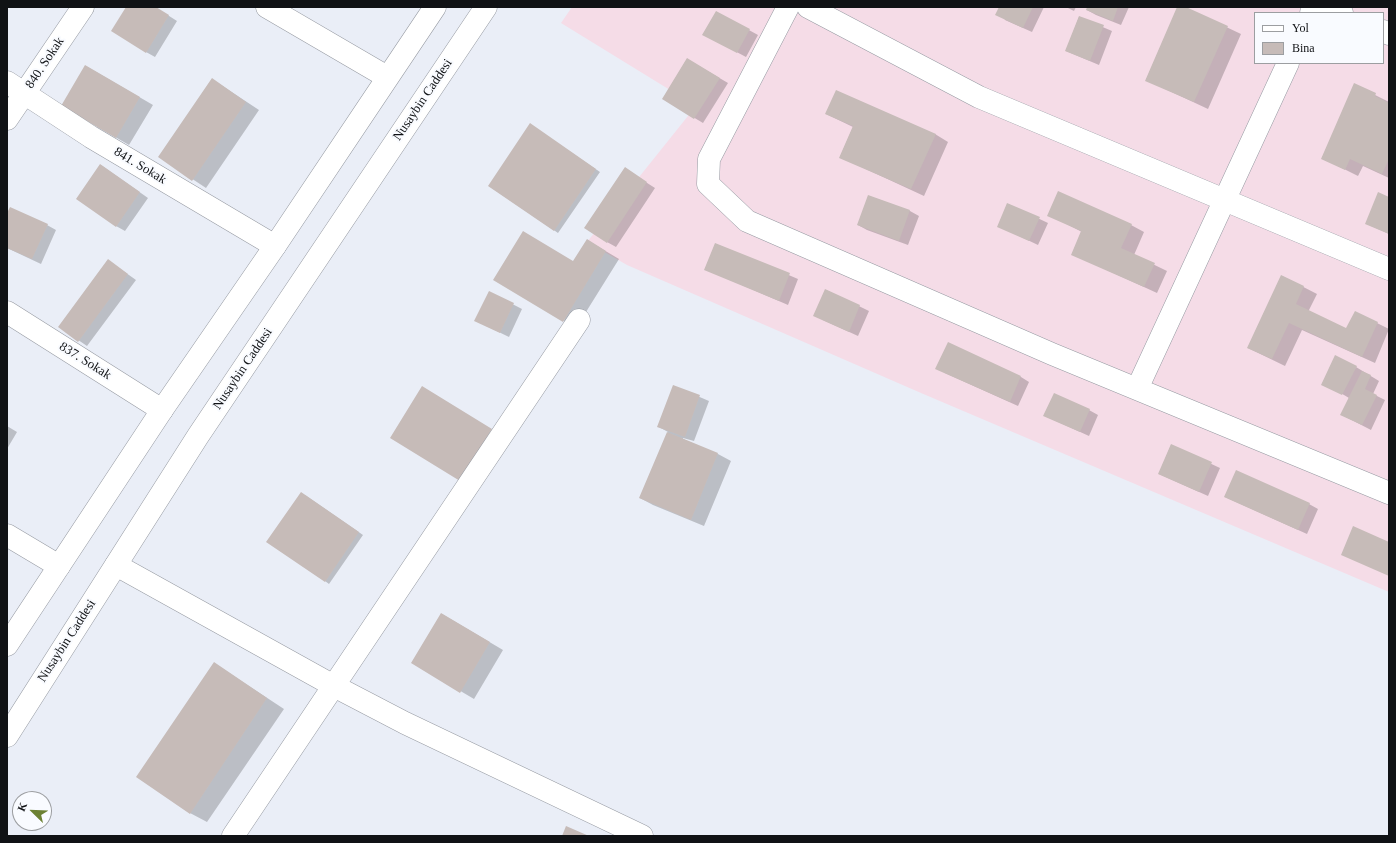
<!DOCTYPE html>
<style>
body{margin:0}
#map{position:relative;width:1396px;height:843px;overflow:hidden;background:#eaeef7;font-family:Georgia,serif}
canvas{display:block}
.frame{position:absolute;inset:0;border:8px solid #101215;pointer-events:none}
.legend{position:absolute;left:1254px;top:12px;width:130px;height:52px;box-sizing:border-box;background:#f9fbff;border:1px solid #9c9ea1;margin:0;padding:5px 7px;list-style:none;font-size:12px;color:#101215}
.legend li{display:flex;align-items:center;gap:8px;height:20px}
.legend b{width:20px;border:1px solid #9c9ea1}
.north{position:absolute;left:12px;top:791px;width:40px;height:40px;box-sizing:border-box;background:#f9fbff;border:1px solid #9c9ea1;border-radius:50%;rotate:293deg;font-size:11px;font-weight:700;line-height:16px;text-align:center;color:#101215}
.north::after{content:'';display:block;margin:auto;width:14px;height:18px;background:#6c8133;clip-path:polygon(50% 0,100% 100%,50% 72%,0 100%)}
</style>
<div id="map">
<canvas width="1396" height="843"></canvas>
<div class="frame"></div>
<ul class="legend">
<li><b style="height:5px;background:#fff"></b>Yol</li>
<li><b style="height:11px;background:#c6bbb8"></b>Bina</li>
</ul>
<div class="north">K</div>
</div>
<script>
const c = document.querySelector('canvas').getContext('2d');
c.lineJoin = 'round';
function fill(path, color) { c.fillStyle = color; c.fill(path, 'evenodd'); }
function trace(path, color, width, dash) { c.strokeStyle = color; c.lineWidth = width; c.lineCap = dash ? 'butt' : 'round'; c.setLineDash(dash || []); c.stroke(path); }
function label(font, color, halo, rows, align = 'center') {
  c.font = font + ' Georgia,serif'; c.lineWidth = 4; c.setLineDash([]); c.textBaseline = 'middle'; c.strokeStyle = halo; c.fillStyle = color; for (const [text, x, y, turn = 0] of rows) {
    c.save(); c.translate(x, y); c.rotate((+turn || 0) * Math.PI / 180); c.textAlign = isNaN(turn) ? turn : align; if (halo) c.strokeText(text, 0, 0); c.fillText(text, 0, 0); c.restore();
  }
}
const commercial = new Path2D(`
 M 572,7 L 1389,7 L 1389,592 L 921,393 L 627,265 L 587,242 L 696,106 L 561,23 ZM 1255,13 L 1383,13 L 1383,63 L 1255,63 Z`);
const shadow = new Path2D(`
 M 127,7 L 155,7 L 177,21 L 155,57 L 146,52 Z
 M 1000,7 L 1044,7 L 1032,32 L 1005,20 Z
 M 1066,7 L 1076,7 L 1074,11 Z
 M 1088,7 L 1129,7 L 1121,25 L 1096,15 L 1087,10 Z
 M 1178,7 L 1184,7 L 1241,34 L 1208,109 L 1146,80 Z
 M 716,12 L 758,35 L 746,57 L 712,39 Z
 M 1079,17 L 1112,31 L 1099,65 L 1066,51 Z
 M 687,59 L 728,83 L 703,123 L 663,99 Z
 M 86,66 L 153,105 L 129,145 L 62,106 Z
 M 212,79 L 259,110 L 206,188 L 159,157 Z
 M 1355,85 L 1389,102 L 1389,178 L 1363,166 L 1358,176 L 1322,158 Z
 M 826,114 L 935,134 L 948,142 L 924,196 L 840,157 L 853,127 Z
 M 534,127 L 600,172 L 558,233 L 489,186 Z
 M 101,165 L 148,198 L 125,231 L 116,226 Z
 M 633,174 L 655,188 L 616,247 L 607,242 Z
 M 869,196 L 910,211 L 919,216 L 908,245 L 867,230 L 858,225 Z
 M 1389,198 L 1389,234 L 1367,224 Z
 M 1008,204 L 1048,223 L 1038,245 L 998,226 Z
 M 1049,215 L 1131,225 L 1144,232 L 1134,255 L 1167,271 L 1157,293 L 1072,254 L 1082,232 Z
 M 7,216 L 47,225 L 56,230 L 41,264 L 7,248 Z
 M 587,240 L 619,259 L 576,328 L 564,321 L 573,262 Z
 M 716,244 L 798,279 L 788,305 L 705,269 Z
 M 108,260 L 136,280 L 87,346 L 59,327 Z
 M 1282,276 L 1317,294 L 1308,312 L 1347,330 L 1377,323 L 1389,329 L 1375,363 L 1302,330 L 1285,366 L 1248,348 Z
 M 826,290 L 869,311 L 858,336 L 823,320 Z
 M 489,292 L 522,309 L 509,337 L 476,321 Z
 M 1356,367 L 1379,381 L 1373,394 L 1385,400 L 1371,430 L 1342,415 L 1349,398 L 1339,392 Z
 M 945,373 L 1021,377 L 1029,382 L 1018,406 Z
 M 674,386 L 709,401 L 694,441 L 683,438 L 683,439 L 718,454 L 731,461 L 704,526 L 653,505 L 640,498 L 668,432 L 659,427 Z
 M 1089,410 L 1098,415 L 1089,436 L 1045,416 Z
 M 7,426 L 17,432 L 7,449 Z
 M 1171,445 L 1220,468 L 1208,496 L 1159,474 Z
 M 305,495 L 363,535 L 329,584 L 325,581 Z
 M 1225,497 L 1309,504 L 1318,509 L 1307,534 Z
 M 442,614 L 503,650 L 474,699 L 413,663 Z
 M 214,663 L 284,709 L 207,822 L 190,813 Z`);
const building = new Path2D(`
 M 126,7 L 156,7 L 169,15 L 146,53 L 111,31 Z
 M 999,7 L 1033,7 L 1023,28 L 995,15 Z
 M 1087,7 L 1118,7 L 1113,21 L 1086,10 Z
 M 1177,7 L 1186,7 L 1228,26 L 1194,102 L 1145,81 Z
 M 716,11 L 750,29 L 737,53 L 702,35 Z
 M 1079,16 L 1104,25 L 1090,61 L 1065,51 Z
 M 687,58 L 720,78 L 694,119 L 662,99 Z
 M 85,65 L 140,97 L 116,138 L 61,106 Z
 M 212,78 L 246,102 L 192,181 L 158,157 Z
 M 1354,83 L 1376,93 L 1375,96 L 1389,103 L 1389,159 L 1382,174 L 1350,159 L 1345,170 L 1321,159 Z
 M 836,90 L 936,134 L 911,189 L 839,158 L 853,126 L 825,114 Z
 M 530,123 L 596,169 L 554,231 L 488,186 Z
 M 100,164 L 140,192 L 116,227 L 76,199 Z
 M 625,167 L 647,182 L 607,243 L 584,228 Z
 M 1058,191 L 1132,224 L 1121,248 L 1155,263 L 1144,287 L 1071,255 L 1081,231 L 1047,216 Z
 M 1378,192 L 1389,197 L 1389,234 L 1365,224 Z
 M 868,195 L 910,210 L 899,241 L 857,225 Z
 M 1007,203 L 1040,217 L 1029,241 L 997,227 Z
 M 10,207 L 48,224 L 32,259 L 7,248 L 7,213 Z
 M 523,231 L 573,261 L 587,239 L 606,251 L 563,322 L 493,280 Z
 M 715,243 L 790,273 L 779,301 L 704,270 Z
 M 108,259 L 128,274 L 78,342 L 58,327 Z
 M 1281,275 L 1304,286 L 1296,304 L 1346,328 L 1355,311 L 1378,322 L 1362,357 L 1289,323 L 1272,359 L 1247,348 Z
 M 825,289 L 860,305 L 849,332 L 813,316 Z
 M 489,291 L 514,303 L 500,333 L 474,321 Z
 M 948,342 L 1021,376 L 1010,402 L 935,369 Z
 M 1335,355 L 1357,366 L 1342,395 L 1321,385 Z
 M 1362,371 L 1371,375 L 1365,389 L 1377,395 L 1362,425 L 1340,415 Z
 M 673,385 L 700,395 L 685,437 L 657,427 Z
 M 422,386 L 492,429 L 460,481 L 390,438 Z
 M 1054,393 L 1090,409 L 1080,432 L 1043,416 Z
 M 667,432 L 718,453 L 691,520 L 639,498 Z
 M 1171,444 L 1212,462 L 1199,492 L 1158,474 Z
 M 1236,470 L 1310,503 L 1298,530 L 1224,497 Z
 M 301,492 L 359,532 L 325,582 L 266,542 Z
 M 1353,526 L 1389,542 L 1389,576 L 1341,555 Z
 M 441,613 L 490,642 L 460,693 L 411,663 Z
 M 214,662 L 267,698 L 190,814 L 136,777 Z
 M 566,826 L 589,836 L 562,836 Z`);
const street = new Path2D(`
 M 267,7 L 387,77
 M 788,7 L 709,159 L 708,184 L 747,221 L 1052,354 L 1389,493
 M 808,7 L 979,97 L 1389,269
 M 1329,7 L 1342,13
 M 1311,13 L 1314,7
 M 1383,31 L 1389,34
 M 7,82 L 91,137 L 275,246
 M 7,119 L 83,7
 M 7,312 L 162,410
 M 1137,389 L 1288,63
 M 7,535 L 59,566
 M 116,565 L 334,686 L 405,723 L 642,836
 M 233,836 L 579,320`);
const highway = new Path2D(`
 M 7,645 L 162,410 L 275,246 L 435,7
 M 7,736 L 198,436 L 486,7`);
const streetNames = [
 ["840. Sokak",45,63,-56],
 ["Nusaybin Caddesi",423,100,-56],
 ["841. Sokak",140,166,31],
 ["837. Sokak",85,361,32],
 ["Nusaybin Caddesi",243,369,-56],
 ["Nusaybin Caddesi",67,641,-57]
];
fill(commercial, '#f5dce7');
fill(shadow, '#0003');
fill(building, '#c6bbb8');
trace(street, '#969aa2', 23);
trace(highway, '#969aa2', 23);
trace(street, '#fff', 22);
trace(highway, '#fff', 22);
label('13px', '#101215', '#f9fbff', streetNames);
</script>
